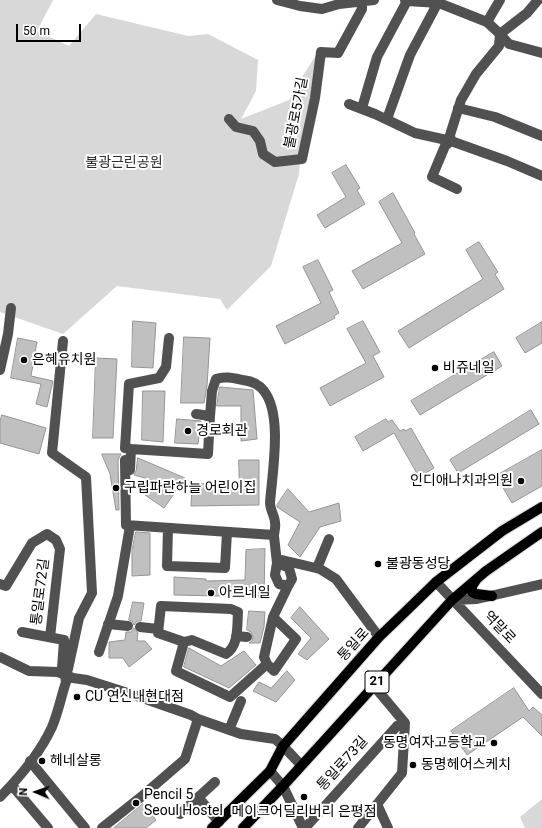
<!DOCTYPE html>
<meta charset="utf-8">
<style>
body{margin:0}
#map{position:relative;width:542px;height:828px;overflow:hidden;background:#fff;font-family:Roboto,sans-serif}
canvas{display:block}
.north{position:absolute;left:16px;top:772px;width:40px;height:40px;-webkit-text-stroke:3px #fff;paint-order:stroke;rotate:272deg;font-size:11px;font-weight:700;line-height:16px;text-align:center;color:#000}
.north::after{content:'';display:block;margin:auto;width:14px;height:18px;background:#000;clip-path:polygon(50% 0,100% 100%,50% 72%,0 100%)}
.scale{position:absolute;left:16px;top:24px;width:65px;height:18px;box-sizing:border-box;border:2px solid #000;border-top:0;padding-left:5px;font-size:12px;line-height:14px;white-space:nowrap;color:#000;-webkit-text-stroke:3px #fff;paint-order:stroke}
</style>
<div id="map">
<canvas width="542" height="828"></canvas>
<div class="north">N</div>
<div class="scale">50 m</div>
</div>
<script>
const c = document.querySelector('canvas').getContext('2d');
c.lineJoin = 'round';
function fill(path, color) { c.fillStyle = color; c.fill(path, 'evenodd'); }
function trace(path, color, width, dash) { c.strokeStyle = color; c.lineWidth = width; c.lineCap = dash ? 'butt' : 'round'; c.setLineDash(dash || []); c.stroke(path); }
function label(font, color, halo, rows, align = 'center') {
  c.font = font + ' Roboto,"Noto Sans KR",sans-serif'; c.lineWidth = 4; c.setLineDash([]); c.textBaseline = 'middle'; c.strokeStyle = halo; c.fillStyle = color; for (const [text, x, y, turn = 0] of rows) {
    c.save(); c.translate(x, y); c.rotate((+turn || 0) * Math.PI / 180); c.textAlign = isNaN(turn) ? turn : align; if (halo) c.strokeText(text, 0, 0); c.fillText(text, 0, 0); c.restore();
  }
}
const green = new Path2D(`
 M 0,0 L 53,0 L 37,31 L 69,46 L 96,14 L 188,36 L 208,34 L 258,60 L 256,91 L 241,119 L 289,100 L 300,80 L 318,52 L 313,95 L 301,147 L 299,174 L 271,266 L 227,310 L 220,299 L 117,286 L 63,334 L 0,312 Z
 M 542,799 L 542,828 L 525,828 L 520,817 Z`);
const building = new Path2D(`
 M 346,165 L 360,188 L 357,190 L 365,204 L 325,228 L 317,215 L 346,197 L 332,173 Z
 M 393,193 L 415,233 L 414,234 L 425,254 L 363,289 L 352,271 L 402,243 L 379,202 Z
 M 479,242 L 498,272 L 495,274 L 504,289 L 409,348 L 398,331 L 483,279 L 466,250 Z
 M 318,260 L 333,290 L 329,292 L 339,313 L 334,316 L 335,318 L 285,344 L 276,326 L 321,303 L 303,267 Z
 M 133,321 L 156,323 L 153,368 L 132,367 Z
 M 363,321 L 380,352 L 373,356 L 384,377 L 330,406 L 320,388 L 366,363 L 347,329 Z
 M 542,322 L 542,343 L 525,353 L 516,338 Z
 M 184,337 L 210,338 L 207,386 L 204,403 L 181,403 Z
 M 18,338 L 37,342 L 31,376 L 53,381 L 47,407 L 36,404 L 41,384 L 11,378 Z
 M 494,352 L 502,366 L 420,415 L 411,401 Z
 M 96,358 L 117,359 L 113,438 L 93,438 Z
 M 220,387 L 253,390 L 257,439 L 241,441 L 241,406 L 217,406 Z
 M 143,391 L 165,391 L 163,442 L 142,440 Z
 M 531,410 L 539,424 L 458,473 L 450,460 Z
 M 2,415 L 46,428 L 39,454 L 0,443 L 0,422 Z
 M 177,419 L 201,421 L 198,444 L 175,443 Z
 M 386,419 L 388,422 L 392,420 L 400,431 L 404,429 L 405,431 L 411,428 L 434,468 L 419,477 L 394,433 L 363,451 L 355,437 Z
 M 542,450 L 542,486 L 512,503 L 496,476 Z
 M 102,454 L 121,454 L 118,460 L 119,510 L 116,510 L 110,474 Z
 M 138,458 L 185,478 L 164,508 L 145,495 L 152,480 L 134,475 L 136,471 Z
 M 239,460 L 259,460 L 259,505 L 191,506 L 192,484 L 239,483 Z
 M 288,489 L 309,512 L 339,503 L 341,521 L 320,527 L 300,557 L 288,545 L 300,522 L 277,507 L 277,505 Z
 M 136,532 L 150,533 L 150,575 L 132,576 L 132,551 Z
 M 265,549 L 264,597 L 174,595 L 174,577 L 206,579 L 206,581 L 245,580 L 246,550 Z
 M 133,602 L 144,603 L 141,621 L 137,621 L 134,625 L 132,621 L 129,620 Z
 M 300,607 L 329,639 L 307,660 L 298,654 L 311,638 L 291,618 Z
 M 249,611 L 265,612 L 264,627 L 260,643 L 249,643 L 252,641 L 253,637 L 251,632 L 247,630 Z
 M 134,628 L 138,633 L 137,641 L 145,641 L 152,649 L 129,667 L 123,658 L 109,658 L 109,642 L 125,640 L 126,632 L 131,632 Z
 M 189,648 L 221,666 L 244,651 L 256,665 L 229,688 L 184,667 Z
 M 287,671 L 295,680 L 276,702 L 253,691 L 259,682 L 271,688 Z
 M 514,688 L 529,711 L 533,707 L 542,715 L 542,736 L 523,717 L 467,755 L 451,731 Z
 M 143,804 L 156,820 L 146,828 L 114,828 Z`);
const minor = new Path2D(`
 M 277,0 L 300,6 L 322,9 L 339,4 L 374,0
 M 405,0 L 407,1 L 439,3 L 487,22 L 500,34 L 527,13 L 538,0
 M 487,22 L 500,0
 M 500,34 L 509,44 L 542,53
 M 349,104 L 375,114 L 415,133 L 451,141 L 507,161 L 542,176
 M 362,108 L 377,57 L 407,1
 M 458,108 L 495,117 L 542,136
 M 229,119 L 236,127 L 253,131 L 260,141 L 263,154 L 275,162 L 302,159 L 315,98 L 321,52 L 338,53 L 362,9 L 362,1
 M 387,119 L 410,55 L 435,8 L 431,0
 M 457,189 L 432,177 L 445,146 L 451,141 L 450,135 L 461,100 L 476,74 L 499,46 L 500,34
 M 0,370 L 8,334 L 11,308
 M 196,414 L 210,416 L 212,391 L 216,379 C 225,376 233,378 243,380 C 251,381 259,384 264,391 C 283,415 272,474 270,503 C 270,510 275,516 275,523 C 276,527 274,532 274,536 C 275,545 276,554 277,563 L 289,568 L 292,579 L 288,586 L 279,584 L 275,575 L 277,563 L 282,560 L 320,569 L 336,579 L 379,637
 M 131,449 L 125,448 L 129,384 L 159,378 L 166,367 L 169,338
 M 125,460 L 126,525 L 274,535
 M 130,470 L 131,449 L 208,454 L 210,416
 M 168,528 L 167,566 L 225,568 L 227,532
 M 317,568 L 329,539
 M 436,582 L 542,694
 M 0,584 L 6,586 L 32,543 L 47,534 L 56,540 L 60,549 L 50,637
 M 452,600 L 477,599 L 542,584
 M 273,617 L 264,657 L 267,664 L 274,671 L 296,639 L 273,617 L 288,586
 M 108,624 L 128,626
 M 140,627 L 158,629
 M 22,632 L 64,640 L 62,668 L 65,675
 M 236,636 L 247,637
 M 184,642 L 158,633 L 161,606 L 231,609 L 238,612 C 237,627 239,645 226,654 L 192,640 L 184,642 L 176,671 L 230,697 L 267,664
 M 99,652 L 118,596 L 130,526
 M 0,657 L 29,671 L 58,672 L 73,678 L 87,680 L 134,695 L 191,715 L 198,719 L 241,734 L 275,739 L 283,746 L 301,765
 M 229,730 L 241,701
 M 30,761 L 85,828
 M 270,771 L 283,786 L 303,828
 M 10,787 L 15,789 L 48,828
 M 0,797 C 20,777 40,753 52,727 C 58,713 61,697 66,682 L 65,675 L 68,669 L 79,618 L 92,593 L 86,477 L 52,453 L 63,341
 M 198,797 L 219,822
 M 377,804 L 388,828
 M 180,814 L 215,782
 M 102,828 L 141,797 L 185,759 L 198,719
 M 305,828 L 397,726 L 405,723
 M 358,828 L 402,773 L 405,723 L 374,686`);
const major = new Path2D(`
 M 476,580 L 472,586 L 472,592 L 476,594 L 492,596
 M 212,828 L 270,771 L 283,746 L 379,637 L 403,614 L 436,582 L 502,531 L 542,507
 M 243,828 L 283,786 L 452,600 L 486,571 L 542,532`);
const markers = [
 [24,360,4,"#000"],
 [435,368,4,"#000"],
 [188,431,4,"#000"],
 [521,481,4,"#000"],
 [116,488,4,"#000"],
 [378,564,4,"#000"],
 [211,593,4,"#000"],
 [77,697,4,"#000"],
 [494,743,4,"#000"],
 [42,761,4,"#000"],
 [413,765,4,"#000"],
 [304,797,4,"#000"],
 [136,803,4,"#000"]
];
const shields = [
 [377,682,24]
];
const shieldNames = [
 ["21",377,682]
];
const streetNames = [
 ["불광로5가길",297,113,-79],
 ["통일로72길",41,592,-83],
 ["역말로",499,628,46],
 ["통일로",354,645,-48],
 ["통일로73길",343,764,-48]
];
const parkNames = [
 ["불광근린공원",124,163]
];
const poiNames = [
 ["은혜유치원",32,360],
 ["비쥬네일",443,368],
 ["경로회관",196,431],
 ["인디애나치과의원",513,481,"right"],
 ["구립파란하늘 어린이집",124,488],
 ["불광동성당",386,564],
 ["아르네일",219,593],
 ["CU 연신내현대점",85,697],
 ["동명여자고등학교",486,743,"right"],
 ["헤네살롱",50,761],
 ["동명헤어스케치",421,765],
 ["Pencil 5",144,795],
 ["Seoul Hostel",144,811],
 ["메이크어딜리버리 은평점",304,812,"center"]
];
fill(green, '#d8d8d8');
fill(building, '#c0c0c0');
trace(building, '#959595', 1);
trace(major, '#dbdbdb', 12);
trace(minor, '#515151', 10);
trace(major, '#000', 10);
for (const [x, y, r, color] of markers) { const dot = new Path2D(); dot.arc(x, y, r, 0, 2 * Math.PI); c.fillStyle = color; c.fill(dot); trace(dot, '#fff', 1.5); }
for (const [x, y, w] of shields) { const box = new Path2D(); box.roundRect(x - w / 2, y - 11, w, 22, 3); c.fillStyle = '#fff'; c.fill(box); trace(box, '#000', 1); }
label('bold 13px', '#000', null, shieldNames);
label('14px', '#000', '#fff', streetNames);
label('14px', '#2f2f2f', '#fff', parkNames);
label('14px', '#000', '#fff', poiNames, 'left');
</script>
